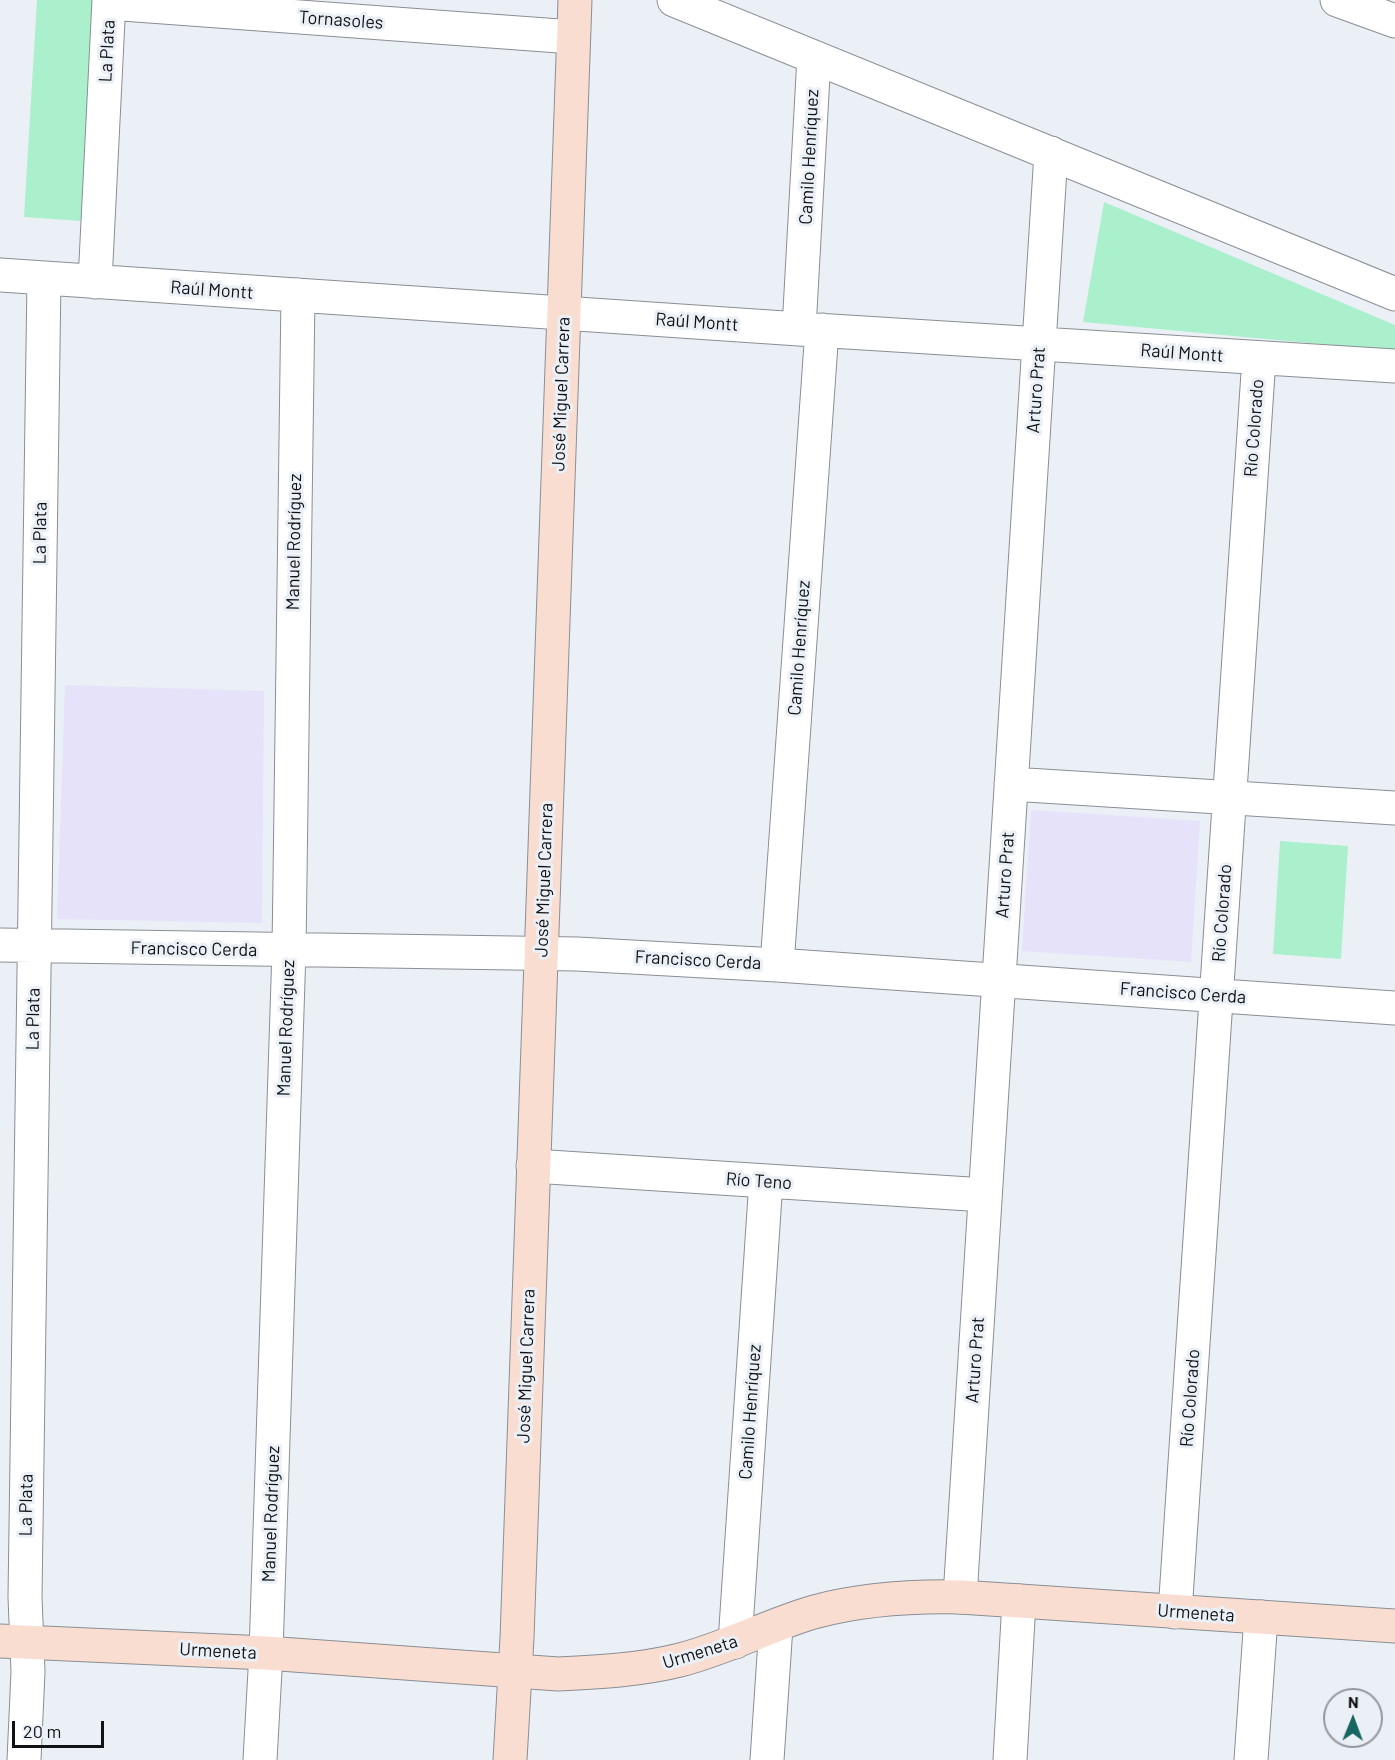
<!DOCTYPE html>
<meta charset="utf-8">
<style>
body{margin:0}
#map{position:relative;width:1395px;height:1760px;overflow:hidden;background:#ebf0f7;font-family:Barlow,sans-serif}
canvas{display:block}
.north{position:absolute;left:1323px;top:1688px;width:60px;height:60px;box-sizing:border-box;background:#ebf0f7;border:2px solid #94979d;border-radius:50%;rotate:1deg;font-size:16px;font-weight:700;line-height:24px;text-align:center;color:#111215}
.north::after{content:'';display:block;margin:auto;width:21px;height:27px;background:#186561;clip-path:polygon(50% 0,100% 100%,50% 72%,0 100%)}
.scale{position:absolute;left:12px;top:1721px;width:92px;height:27px;box-sizing:border-box;border:3px solid #111215;border-top:0;padding-left:8px;font-size:18px;line-height:21px;white-space:nowrap;color:#111215;-webkit-text-stroke:4px #ebf0f7;paint-order:stroke}
</style>
<div id="map">
<canvas width="1395" height="1760"></canvas>
<div class="north">N</div>
<div class="scale">20 m</div>
</div>
<script>
const c = document.querySelector('canvas').getContext('2d');
c.lineJoin = 'round';
function fill(path, color) { c.fillStyle = color; c.fill(path, 'evenodd'); }
function trace(path, color, width, dash) { c.strokeStyle = color; c.lineWidth = width; c.lineCap = dash ? 'butt' : 'round'; c.setLineDash(dash || []); c.stroke(path); }
function label(font, color, halo, rows, align = 'center') {
  c.font = font + ' Barlow,sans-serif'; c.lineWidth = 6; c.setLineDash([]); c.textBaseline = 'middle'; c.strokeStyle = halo; c.fillStyle = color; for (const [text, x, y, turn = 0] of rows) {
    c.save(); c.translate(x, y); c.rotate((+turn || 0) * Math.PI / 180); c.textAlign = isNaN(turn) ? turn : align; if (halo) c.strokeText(text, 0, 0); c.fillText(text, 0, 0); c.restore();
  }
}
const education = new Path2D(`
 M 65,685 L 264,691 L 262,923 L 57,919 Z
 M 1031,810 L 1200,821 L 1191,962 L 1022,951 Z`);
const green = new Path2D(`
 M 37,0 L 95,0 L 81,221 L 24,217 Z
 M 1104,202 L 1395,325 L 1395,351 L 1083,322 Z
 M 1280,841 L 1348,846 L 1341,959 L 1273,954 Z`);
const street = new Path2D(`
 M 674,0 L 1395,294
 M 1337,0 L 1395,21
 M 109,3 L 573,37
 M 0,275 L 799,329 L 1395,366
 M 95,282 L 109,0
 M 799,329 L 814,57
 M 1011,784 L 1395,808
 M 0,945 L 577,954 L 777,965 L 1395,1008
 M 777,965 L 822,330
 M 533,1166 L 985,1195
 M 960,1597 L 1051,153
 M 1175,1612 L 1259,358
 M 735,1642 L 766,1181
 M 24,1760 L 28,1672 L 25,1597 L 44,278
 M 260,1760 L 266,1653 L 289,950 L 298,295
 M 767,1760 L 776,1626
 M 1010,1760 L 1019,1601
 M 1251,1760 L 1261,1617`);
const secondary = new Path2D(`
 M 0,1641 L 266,1653 L 558,1674 C 599,1672 640,1670 680,1660 C 727,1648 769,1625 814,1612 C 862,1599 911,1596 960,1597 L 1395,1626
 M 510,1760 L 517,1638 L 575,0`);
const streetNames = [
 ["Tornasoles",341,20,4],
 ["La Plata",107,51,-87],
 ["Camilo Henríquez",809,157,-87],
 ["Raúl Montt",212,290,4],
 ["Raúl Montt",697,322,4],
 ["Raúl Montt",1182,353,4],
 ["Arturo Prat",1036,390,-86],
 ["José Miguel Carrera",561,394,-88],
 ["Río Colorado",1254,428,-86],
 ["La Plata",40,533,-89],
 ["Manuel Rodríguez",294,542,-89],
 ["Camilo Henríquez",799,648,-86],
 ["Arturo Prat",1005,875,-86],
 ["José Miguel Carrera",544,880,-88],
 ["Río Colorado",1222,913,-86],
 ["Francisco Cerda",194,949,1],
 ["Francisco Cerda",698,960,3],
 ["Francisco Cerda",1183,993,4],
 ["La Plata",33,1019,-89],
 ["Manuel Rodríguez",286,1028,-88],
 ["Río Teno",759,1181,4],
 ["Arturo Prat",975,1360,-86],
 ["José Miguel Carrera",526,1366,-88],
 ["Río Colorado",1190,1398,-86],
 ["Camilo Henríquez",750,1412,-86],
 ["La Plata",26,1505,-89],
 ["Manuel Rodríguez",271,1514,-88],
 ["Urmeneta",1196,1613,4],
 ["Urmeneta",218,1651,3],
 ["Urmeneta",700,1652,-17]
];
fill(education, '#e5e2f9');
fill(green, '#abf0cc');
trace(street, '#8a8e94', 35);
trace(secondary, '#8a8e94', 35);
trace(street, '#fff', 33);
trace(secondary, '#faddd1', 33);
label('18px', '#111215', '#ebf0f7', streetNames);
</script>
